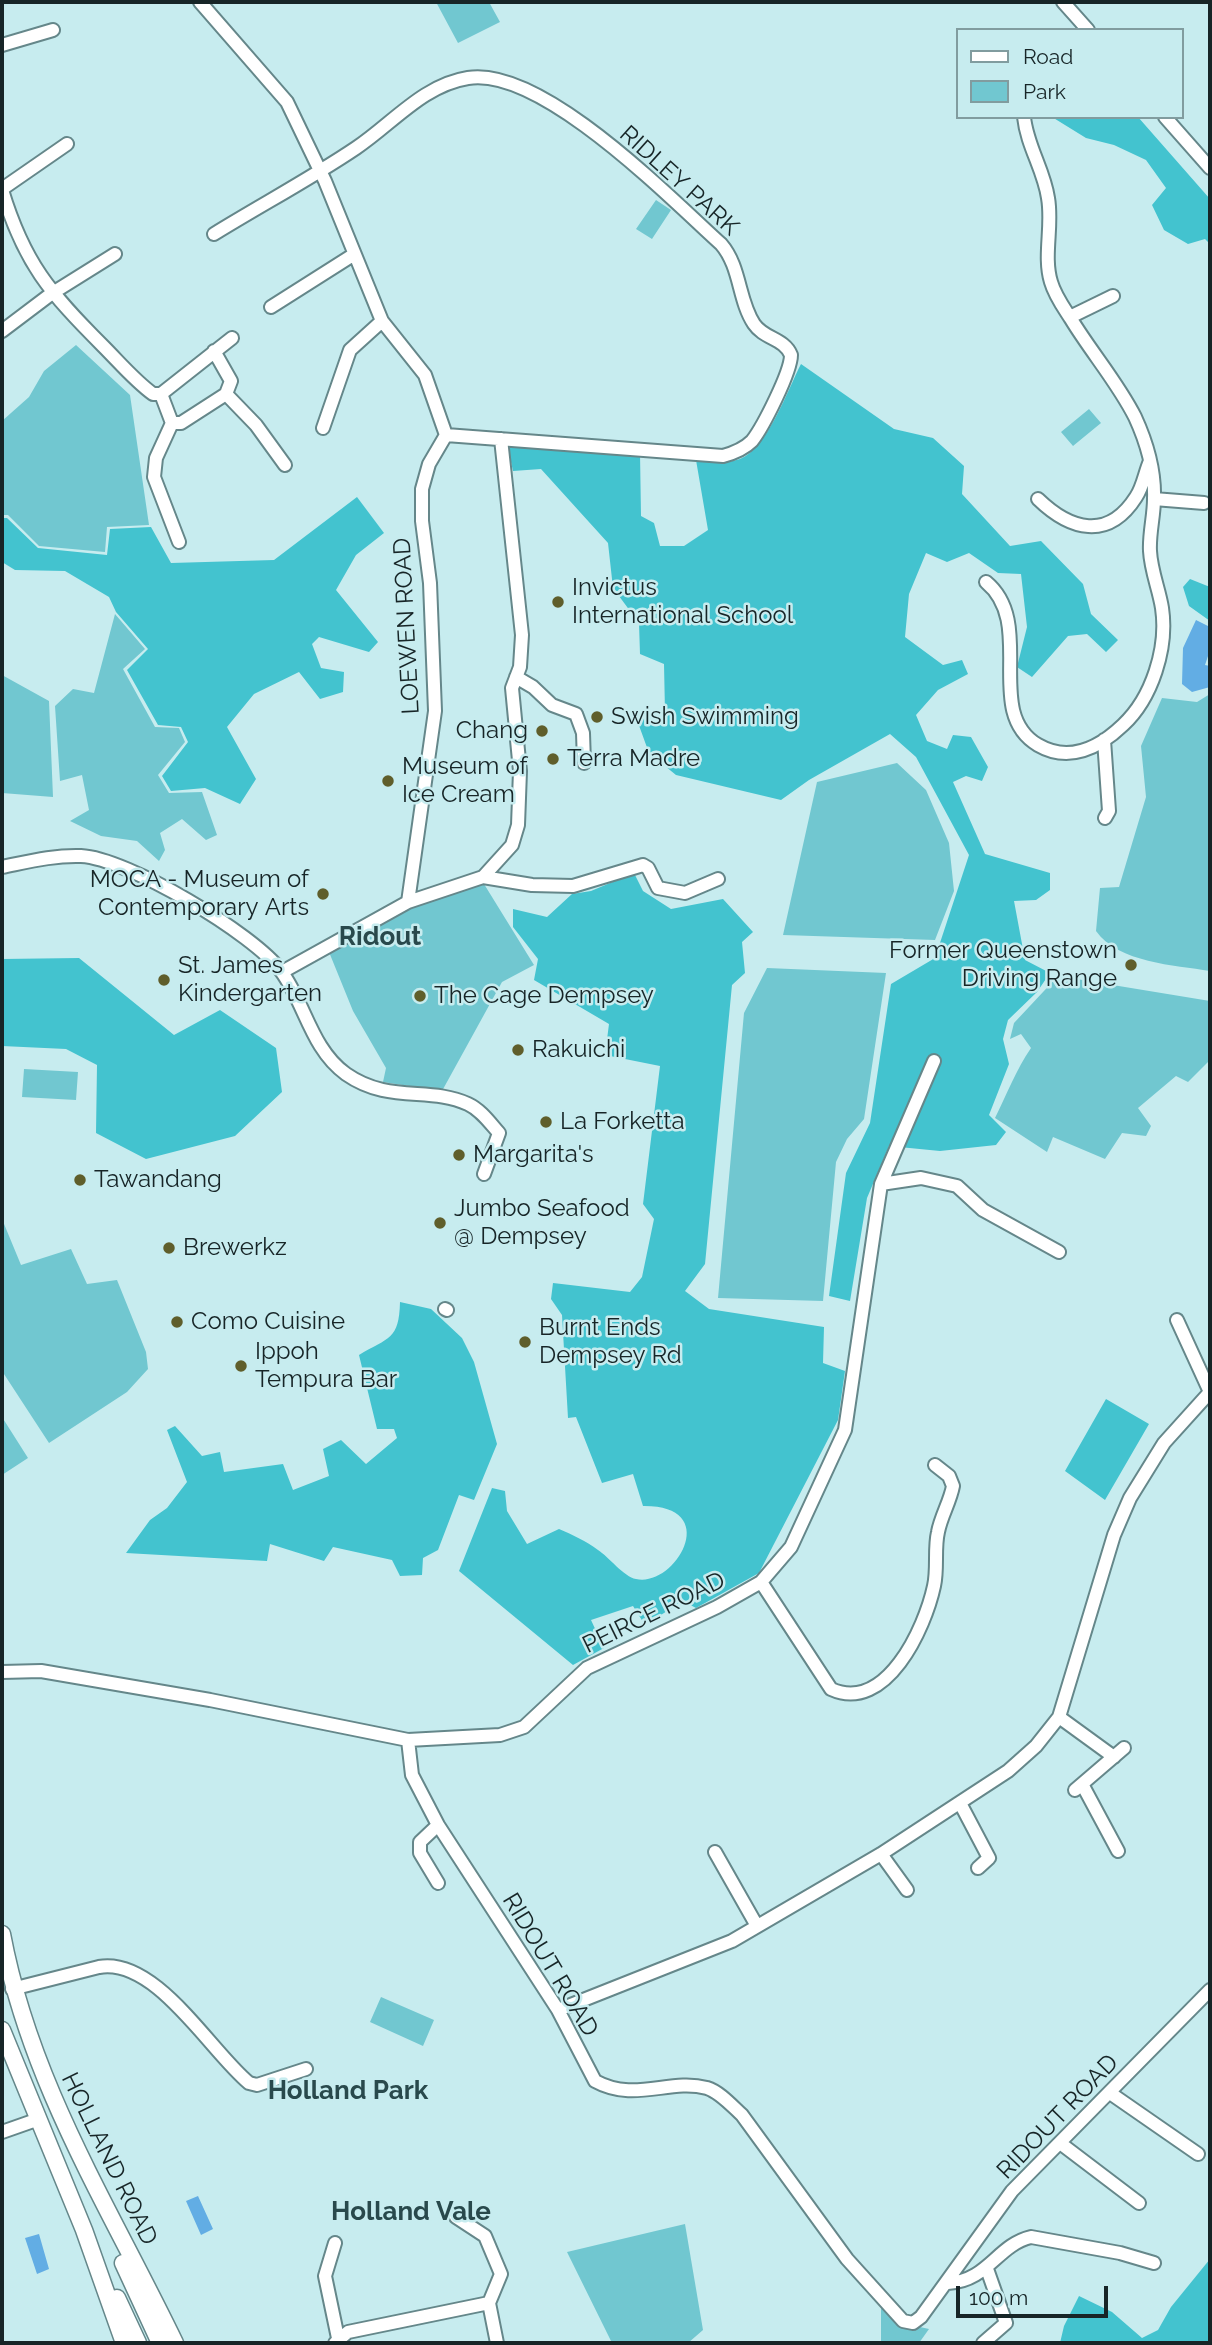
<!DOCTYPE html>
<style>
body{margin:0}
#map{position:relative;width:1212px;height:2345px;overflow:hidden;background:#c7ecef;font-family:Raleway,sans-serif}
canvas{display:block}
.frame{position:absolute;inset:0;border:4px solid #172527;pointer-events:none}
.legend{position:absolute;left:956px;top:28px;width:228px;height:91px;box-sizing:border-box;background:#c7ecef;border:2px solid #819c9f;margin:0;padding:9px 12px;list-style:none;font-size:21px;color:#172527}
.legend li{display:flex;align-items:center;gap:14px;height:35px}
.legend b{width:35px;border:2px solid #819c9f}
.scale{position:absolute;left:956px;top:2286px;width:152px;height:32px;box-sizing:border-box;border:4px solid #172527;border-top:0;padding-left:9px;font-size:21px;line-height:24px;white-space:nowrap;color:#172527;-webkit-text-stroke:5px #c7ecef;paint-order:stroke}
</style>
<div id="map">
<canvas width="1212" height="2345"></canvas>
<div class="frame"></div>
<ul class="legend">
<li><b style="height:9px;background:#fff"></b>Road</li>
<li><b style="height:19px;background:#71c7d0"></b>Park</li>
</ul>
<div class="scale">100 m</div>
</div>
<script>
const c = document.querySelector('canvas').getContext('2d');
c.lineJoin = 'round';
function fill(path, color) { c.fillStyle = color; c.fill(path, 'evenodd'); }
function trace(path, color, width, dash) { c.strokeStyle = color; c.lineWidth = width; c.lineCap = dash ? 'butt' : 'round'; c.setLineDash(dash || []); c.stroke(path); }
function label(font, color, halo, rows, align = 'center') {
  c.font = font + ' Raleway,sans-serif'; c.lineWidth = 5; c.setLineDash([]); c.textBaseline = 'middle'; c.strokeStyle = halo; c.fillStyle = color; for (const [text, x, y, turn = 0] of rows) {
    c.save(); c.translate(x, y); c.rotate((+turn || 0) * Math.PI / 180); c.textAlign = isNaN(turn) ? turn : align; if (halo) c.strokeText(text, 0, 0); c.fillText(text, 0, 0); c.restore();
  }
}
const green = new Path2D(`
 M 436,2 L 489,2 L 500,22 L 458,43 Z
 M 656,200 L 671,210 L 652,239 L 636,229 Z
 M 76,345 L 130,395 L 149,525 L 107,527 L 105,552 L 39,546 L 8,515 L 2,515 L 2,421 L 29,397 L 44,371 Z
 M 1089,409 L 1101,423 L 1073,446 L 1061,432 Z
 M 115,614 L 145,649 L 123,669 L 155,727 L 179,728 L 185,742 L 158,775 L 169,793 L 202,792 L 217,835 L 206,840 L 182,819 L 160,833 L 165,850 L 159,861 L 137,841 L 101,836 L 70,821 L 89,810 L 82,775 L 60,781 L 55,706 L 73,689 L 94,693 Z
 M 2,675 L 49,701 L 53,797 L 2,793 Z
 M 1210,694 L 1210,971 C 1174,965 1119,963 1096,931 L 1100,888 L 1119,887 L 1146,797 L 1141,746 L 1162,698 L 1197,702 Z
 M 897,763 L 926,790 L 949,843 L 954,891 L 935,940 L 783,935 L 817,782 Z
 M 484,884 L 534,965 L 502,982 L 442,1091 L 383,1082 L 386,1068 L 353,1011 L 329,952 L 415,905 Z
 M 767,968 L 886,973 L 864,1119 L 847,1139 L 836,1162 L 823,1301 L 718,1298 L 744,1013 Z
 M 1058,976 L 1210,1001 L 1210,1060 L 1188,1082 L 1176,1076 L 1138,1108 L 1151,1126 L 1146,1136 L 1122,1133 L 1105,1159 L 1053,1137 L 1047,1152 L 995,1118 C 1007,1094 1016,1070 1031,1048 L 1021,1034 L 1010,1039 L 1014,1023 Z
 M 24,1069 L 78,1072 L 76,1100 L 22,1097 Z
 M 2,1219 L 21,1265 L 71,1249 L 87,1284 L 117,1280 L 146,1352 L 148,1369 L 127,1392 L 49,1443 L 2,1371 Z
 M 2,1417 L 28,1458 L 2,1475 Z
 M 381,1997 L 434,2020 L 423,2046 L 370,2022 Z
 M 685,2224 L 703,2330 L 688,2343 L 612,2343 L 567,2252 Z
 M 881,2303 L 902,2323 L 929,2329 L 919,2343 L 881,2343 Z`);
const forest = new Path2D(`
 M 1052,117 L 1138,117 L 1210,199 L 1210,244 L 1205,239 L 1188,244 L 1164,230 L 1152,205 L 1166,188 L 1146,160 L 1114,145 L 1086,138 Z
 M 801,364 L 894,429 L 933,438 L 964,466 L 962,494 L 1010,546 L 1041,541 L 1083,584 L 1091,614 L 1118,640 L 1106,652 L 1087,634 L 1068,636 L 1032,677 L 1017,667 L 1027,627 L 1021,574 L 998,573 L 969,553 L 947,562 L 926,553 L 909,594 L 905,637 L 943,665 L 962,660 L 968,674 L 938,690 L 916,715 L 927,741 L 947,749 L 953,735 L 971,737 L 988,767 L 982,781 L 966,776 L 953,782 L 985,854 L 1050,873 L 1050,890 L 1036,900 L 1014,901 L 1025,960 L 1050,973 L 1037,992 L 1008,1020 L 1003,1039 L 1009,1064 L 989,1115 L 1006,1132 L 996,1145 L 940,1151 L 889,1146 L 867,1198 L 850,1301 L 829,1296 L 846,1173 L 870,1123 L 891,984 L 935,958 L 969,855 L 916,757 L 890,734 L 809,780 L 781,800 L 676,775 L 649,753 L 637,720 L 665,712 L 664,664 L 640,654 L 639,623 L 613,588 L 608,543 L 541,469 L 513,471 L 507,444 L 640,453 L 641,516 L 654,523 L 660,546 L 684,546 L 708,530 L 696,460 C 711,461 726,464 740,459 C 767,449 788,389 801,364 Z
 M 357,497 L 384,533 L 356,555 L 336,590 L 378,642 L 369,652 L 319,637 L 312,644 L 321,668 L 344,672 L 343,692 L 320,699 L 299,672 L 254,694 L 227,727 L 256,779 L 240,804 L 205,788 L 171,791 L 162,776 L 188,742 L 181,727 L 158,725 L 127,670 L 148,649 L 116,612 L 109,597 L 65,571 L 15,570 L 2,562 L 2,518 L 7,518 L 38,548 L 107,555 L 110,529 L 151,527 L 171,563 L 274,560 Z
 M 1190,579 L 1210,587 L 1210,621 L 1189,606 L 1183,587 Z
 M 634,873 L 643,891 L 671,909 L 723,899 L 753,932 L 742,942 L 745,973 L 732,985 L 705,1264 L 685,1291 L 709,1309 L 824,1327 L 823,1363 L 845,1371 L 838,1420 L 759,1573 L 696,1608 L 683,1601 L 645,1625 L 633,1606 L 591,1620 L 604,1648 L 573,1665 L 459,1571 L 492,1488 L 505,1491 L 507,1511 L 527,1544 L 559,1529 C 573,1535 586,1541 598,1550 C 609,1557 624,1577 636,1579 C 675,1588 724,1505 643,1506 L 633,1474 L 602,1483 L 576,1417 L 568,1418 L 562,1315 L 551,1299 L 553,1283 L 630,1292 L 642,1277 L 654,1219 L 643,1204 L 660,1066 L 605,1055 L 609,1024 L 534,980 L 538,959 L 513,927 L 513,909 L 547,917 L 572,894 L 591,891 Z
 M 79,958 L 174,1035 L 220,1010 L 276,1048 L 282,1092 L 235,1136 L 146,1159 L 96,1133 L 97,1065 L 66,1049 L 2,1046 L 2,959 Z
 M 400,1302 L 431,1309 L 462,1338 L 474,1362 L 497,1444 L 474,1500 L 459,1495 L 438,1550 L 423,1558 L 422,1575 L 400,1576 L 392,1560 L 333,1547 L 324,1561 L 270,1544 L 267,1561 L 126,1553 L 150,1520 L 167,1508 L 187,1482 L 167,1430 L 175,1426 L 202,1456 L 220,1452 L 224,1472 L 283,1464 L 293,1490 L 329,1476 L 323,1449 L 341,1440 L 366,1464 L 397,1438 L 394,1429 L 377,1429 L 359,1355 C 389,1337 399,1340 400,1302 Z
 M 1106,1399 L 1149,1424 L 1105,1500 L 1065,1471 Z
 M 1210,2259 L 1210,2343 L 1060,2343 L 1064,2326 L 1079,2296 L 1112,2312 L 1142,2338 L 1158,2330 L 1171,2307 Z`);
const water = new Path2D(`
 M 1196,620 L 1210,627 L 1210,650 L 1205,665 L 1210,666 L 1210,687 L 1192,692 L 1182,684 L 1183,648 Z
 M 198,2196 L 213,2229 L 201,2235 L 186,2201 Z
 M 39,2234 L 49,2269 L 37,2274 L 25,2238 Z`);
const minor = new Path2D(`
 M 200,2 L 287,102 L 325,181 L 382,321 L 425,375 L 446,435
 M 1063,2 L 1088,30
 M 2,45 L 53,30
 M 1165,117 L 1210,168
 M 2,189 L 67,144
 M 2,190 C 24,263 50,293 103,346 C 119,362 135,381 153,394 L 161,394 L 232,338
 M 214,234 C 261,205 310,179 356,148 C 392,124 423,85 468,78 C 541,66 668,196 721,244 C 741,267 738,300 754,324 C 764,339 784,338 791,355 C 791,372 763,427 752,441 C 744,449 734,453 723,456 L 446,435
 M 271,307 L 353,255
 M 1070,317 L 1113,296
 M 2,331 L 51,294 L 115,254
 M 161,394 L 172,423 L 156,458 L 154,477 L 179,542
 M 226,394 L 256,425 L 285,465
 M 172,423 L 181,423 L 226,394 L 231,381 L 214,351
 M 323,428 L 350,350 L 382,321
 M 1038,499 C 1070,530 1108,541 1136,497 C 1143,487 1145,472 1150,461
 M 1154,499 L 1204,503
 M 986,582 C 1037,624 982,712 1038,745 C 1069,763 1099,748 1123,725 C 1152,698 1168,648 1162,608 C 1159,589 1151,571 1150,551 C 1149,534 1154,516 1154,499 C 1155,470 1147,443 1135,417 C 1118,383 1091,352 1071,319 C 1064,308 1055,296 1051,282 C 1043,256 1053,226 1048,198 C 1044,170 1027,146 1024,117
 M 516,677 L 533,687 L 552,705 L 576,714 L 583,733 L 584,763
 M 1104,740 L 1109,811 L 1105,818
 M 2,867 C 27,862 54,855 81,856 C 127,858 254,934 281,971 C 305,1003 311,1049 346,1074 C 389,1104 429,1086 468,1104 C 481,1110 490,1123 499,1133 L 484,1174
 M 483,877 L 512,845 L 518,825 L 520,771 L 512,688 L 520,667 L 522,635 L 501,439
 M 408,902 L 435,711 L 430,583 L 422,521 L 422,489 L 429,464 L 446,435
 M 282,972 L 408,902 L 483,877 L 532,885 L 573,886 L 643,865 L 648,868 L 658,888 L 685,893 L 718,879
 M 881,1184 L 921,1178 L 957,1186 L 983,1210 L 1059,1252
 M 445,1309 L 447,1310
 M 1177,1320 L 1210,1392
 M 761,1582 L 831,1689 C 886,1714 925,1628 934,1586 C 938,1568 934,1549 938,1532 C 941,1516 950,1502 953,1486 L 949,1476 L 935,1465
 M 2,1672 L 41,1671 L 210,1700 L 408,1740 L 500,1735 L 524,1727 L 587,1668 L 717,1607 L 761,1582 L 791,1547 L 845,1430 L 881,1184 L 934,1061
 M 1059,1717 L 1114,1757
 M 408,1740 L 412,1775 L 438,1825 L 558,2010 L 595,2081 C 635,2103 669,2078 707,2088 C 720,2092 732,2106 742,2115 L 847,2259 L 903,2321 L 913,2323 L 921,2317 L 1012,2191 L 1210,1990
 M 1082,1784 L 1118,1851
 M 1075,1790 L 1124,1748
 M 960,1803 L 989,1858 L 978,1868
 M 438,1825 L 420,1842 L 420,1853 L 438,1883
 M 715,1852 L 757,1926
 M 881,1854 L 907,1890
 M 12,1989 L 99,1967 C 156,1957 210,2051 249,2083 L 257,2085 L 306,2069
 M 558,2010 L 732,1941 L 881,1854 L 1008,1771 L 1036,1746 L 1059,1717 L 1114,1535 L 1130,1498 L 1164,1443 L 1210,1392
 M 1110,2093 L 1198,2154
 M 2,2132 L 39,2119
 M 1060,2143 L 1139,2203
 M 335,2243 L 325,2276 L 338,2338
 M 948,2283 C 988,2281 997,2245 1031,2237 L 1120,2253 L 1154,2263
 M 489,2303 L 497,2343
 M 335,2343 L 348,2332 L 489,2303 L 501,2274 L 485,2236 L 456,2217
 M 983,2343 L 1006,2323 L 987,2269`);
const major = new Path2D(`
 M 2,1934 C 30,2084 110,2208 175,2343
 M 2,2030 L 84,2230 L 124,2343
 M 123,2263 L 160,2343
 M 117,2298 L 138,2343`);
const markers = [
 [558,602,7,"#5f5e2b"],
 [597,717,7,"#5f5e2b"],
 [542,731,7,"#5f5e2b"],
 [553,759,7,"#5f5e2b"],
 [388,781,7,"#5f5e2b"],
 [323,894,7,"#5f5e2b"],
 [1131,965,7,"#5f5e2b"],
 [164,980,7,"#5f5e2b"],
 [420,996,7,"#5f5e2b"],
 [518,1050,7,"#5f5e2b"],
 [546,1122,7,"#5f5e2b"],
 [459,1155,7,"#5f5e2b"],
 [80,1180,7,"#5f5e2b"],
 [440,1223,7,"#5f5e2b"],
 [169,1248,7,"#5f5e2b"],
 [177,1322,7,"#5f5e2b"],
 [525,1342,7,"#5f5e2b"],
 [241,1366,7,"#5f5e2b"]
];
const streetNames = [
 ["RIDLEY PARK",679,181,42],
 ["LOEWEN ROAD",407,626,-93],
 ["PEIRCE ROAD",654,1613,-26],
 ["RIDOUT ROAD",550,1965,59],
 ["RIDOUT ROAD",1058,2117,-46],
 ["HOLLAND ROAD",109,2159,64]
];
const poiNames = [
 ["Invictus",572,588],
 ["International School",572,616],
 ["Swish Swimming",611,717],
 ["Chang",528,731,"right"],
 ["Terra Madre",567,759],
 ["Museum of",402,767],
 ["Ice Cream",402,795],
 ["MOCA - Museum of",309,880,"right"],
 ["Contemporary Arts",309,908,"right"],
 ["Former Queenstown",1117,951,"right"],
 ["Driving Range",1117,979,"right"],
 ["St. James",178,966],
 ["Kindergarten",178,994],
 ["The Cage Dempsey",434,996],
 ["Rakuichi",532,1050],
 ["La Forketta",560,1122],
 ["Margarita's",473,1155],
 ["Tawandang",94,1180],
 ["Jumbo Seafood",454,1209],
 ["@ Dempsey",454,1237],
 ["Brewerkz",183,1248],
 ["Como Cuisine",191,1322],
 ["Burnt Ends",539,1328],
 ["Dempsey Rd",539,1356],
 ["Ippoh",255,1352],
 ["Tempura Bar",255,1380]
];
const neighbourhoodNames = [
 ["Ridout",380,937],
 ["Holland Park",348,2091],
 ["Holland Vale",411,2212]
];
fill(green, '#71c7d0');
fill(forest, '#43c3cf');
fill(water, '#62ade4');
trace(minor, '#65878a', 16);
trace(major, '#65878a', 19);
trace(minor, '#fff', 12);
trace(major, '#fff', 16);
for (const [x, y, r, color] of markers) { const dot = new Path2D(); dot.arc(x, y, r, 0, 2 * Math.PI); c.fillStyle = color; c.fill(dot); trace(dot, '#c7ecef', 2.5); }
label('24px', '#172527', '#c7ecef', streetNames);
label('24px', '#172527', '#c7ecef', poiNames, 'left');
label('bold 26px', '#29494c', '#c7ecef', neighbourhoodNames);
</script>
